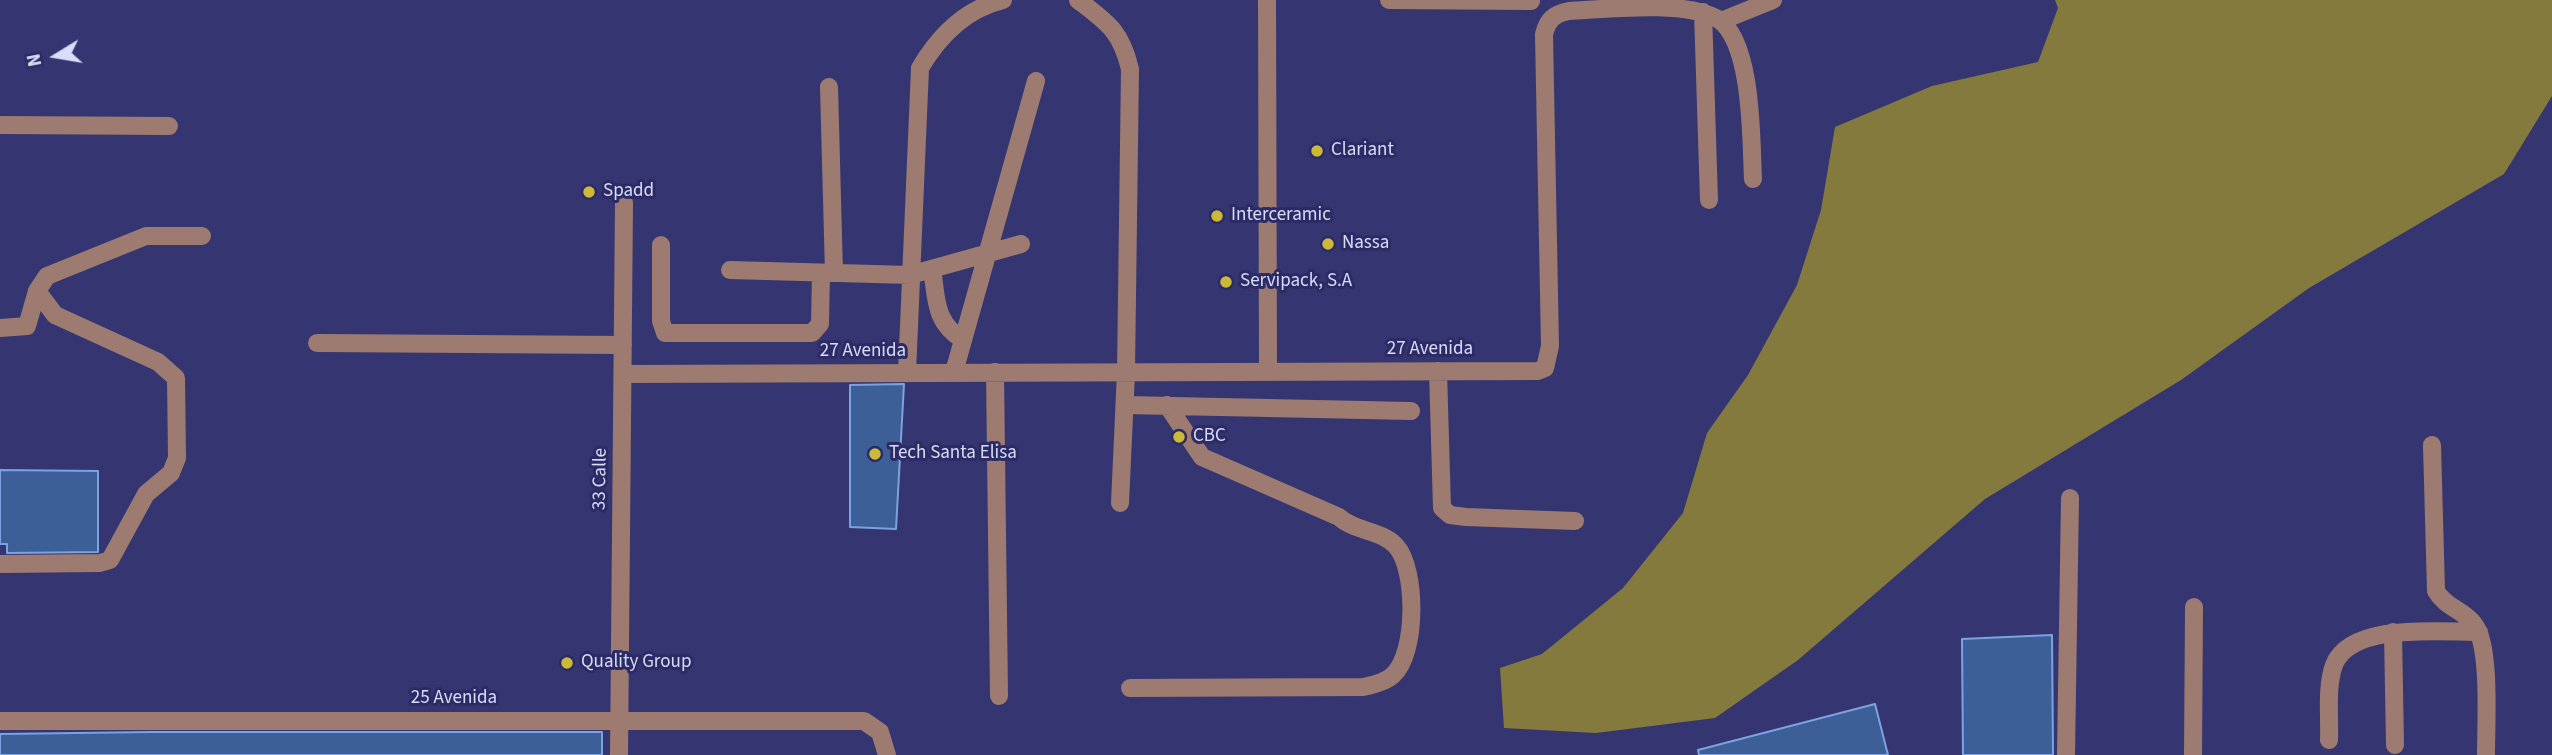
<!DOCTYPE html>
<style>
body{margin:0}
#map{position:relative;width:2552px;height:755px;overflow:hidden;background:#353671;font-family:"Source Sans 3",sans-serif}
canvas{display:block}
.north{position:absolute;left:21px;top:21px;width:70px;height:70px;-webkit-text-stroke:5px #2c2b65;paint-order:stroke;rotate:259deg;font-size:19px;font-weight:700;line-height:28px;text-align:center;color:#d9ddfa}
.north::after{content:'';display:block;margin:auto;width:24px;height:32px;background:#d9ddfa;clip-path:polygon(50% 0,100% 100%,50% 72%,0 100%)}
</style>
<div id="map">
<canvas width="2552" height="755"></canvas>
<div class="north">N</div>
</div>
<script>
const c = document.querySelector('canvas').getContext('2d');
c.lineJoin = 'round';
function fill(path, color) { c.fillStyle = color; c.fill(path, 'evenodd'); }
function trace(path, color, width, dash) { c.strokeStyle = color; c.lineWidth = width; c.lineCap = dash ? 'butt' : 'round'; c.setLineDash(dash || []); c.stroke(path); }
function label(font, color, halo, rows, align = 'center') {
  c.font = font + ' "Source Sans 3",sans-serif'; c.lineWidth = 6; c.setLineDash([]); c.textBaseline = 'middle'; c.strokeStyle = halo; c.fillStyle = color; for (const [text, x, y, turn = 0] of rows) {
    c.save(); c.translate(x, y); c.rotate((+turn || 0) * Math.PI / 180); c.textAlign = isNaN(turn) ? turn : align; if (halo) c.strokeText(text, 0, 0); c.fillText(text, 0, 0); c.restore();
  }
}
const forest = new Path2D(`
 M 2055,0 L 2552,0 L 2552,96 L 2504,174 L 2309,288 L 2181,380 L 1985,499 L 1798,660 L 1715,718 L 1596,733 L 1504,728 L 1500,668 L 1542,654 L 1623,588 L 1683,513 L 1707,433 L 1748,375 L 1797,285 L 1821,210 L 1835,127 L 1932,86 L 2038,62 L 2058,8 Z`);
const building = new Path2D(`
 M 904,384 L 896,529 L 850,527 L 850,385 Z
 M 0,470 L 98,471 L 98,552 L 7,553 L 7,544 L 0,544 Z
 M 2052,635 L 2053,755 L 1963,755 L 1962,639 Z
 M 1875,704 L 1888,755 L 1699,755 L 1698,750 Z
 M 152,732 L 602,732 L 602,755 L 0,755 L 0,734 Z`);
const minor = new Path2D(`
 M 1078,0 C 1108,23 1121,31 1130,69 L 1126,372 L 1120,503
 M 1267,0 L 1268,371
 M 1389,0 L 1531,1
 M 1703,12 L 1709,200
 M 1721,21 L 1773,0
 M 829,87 L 834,273
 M 0,125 L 169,126
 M 661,245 L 661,321 L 665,333 L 812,333 L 820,324 L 821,273
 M 932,269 C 937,300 934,322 963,340
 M 730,270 L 910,275 L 1021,244
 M 0,328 L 27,326 L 37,291
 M 317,343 L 623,345
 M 1438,371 L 1442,508 L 1450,515 L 1466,517 L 1575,521
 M 954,372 L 1036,81
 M 995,372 L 999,696
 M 907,373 L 920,68 C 939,36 965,9 1003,0
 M 623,374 L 1538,371 L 1545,368 L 1550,346 L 1544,34 C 1548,19 1554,14 1569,11 C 1607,9 1686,0 1718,19 C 1753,42 1751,141 1753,179
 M 1125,405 L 1411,411
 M 2432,445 L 2436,591 C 2446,609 2469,611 2478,631 C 2490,658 2486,724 2486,755
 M 0,564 L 100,563 L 110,560 L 146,494 L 171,473 L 177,458 L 176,378 L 158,362 L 55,315 L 37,291 L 47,276 L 146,236 L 202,236
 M 2393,632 L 2395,745
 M 1130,688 L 1363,687 C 1373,685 1386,682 1393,675 C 1417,654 1417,569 1396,546 C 1382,530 1355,532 1339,517 L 1202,457 L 1167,405
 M 0,721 L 864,721 L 880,732 L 887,755
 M 2329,740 C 2330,717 2326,687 2334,665 C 2351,622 2441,632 2479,632
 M 619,755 L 624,203
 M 2066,755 L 2070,498
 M 2193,755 L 2194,607`);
const markers = [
 [1317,151,7,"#cdb938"],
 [589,192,7,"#cdb938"],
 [1217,216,7,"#cdb938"],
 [1328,244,7,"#cdb938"],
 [1226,282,7,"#cdb938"],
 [1179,437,7,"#cdb938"],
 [875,454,7,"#cdb938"],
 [567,663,7,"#cdb938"]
];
const poiNames = [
 ["Clariant",1331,151],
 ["Spadd",603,192],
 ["Interceramic",1231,216],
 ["Nassa",1342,244],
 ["Servipack, S.A",1240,282],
 ["CBC",1193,437],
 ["Tech Santa Elisa",889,454],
 ["Quality Group",581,663]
];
const streetNames = [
 ["27 Avenida",1430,350],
 ["27 Avenida",863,352],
 ["33 Calle",601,479,-89],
 ["25 Avenida",454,699]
];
fill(forest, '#847a3e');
fill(building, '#3d5f98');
trace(building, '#7ca2df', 2);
trace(minor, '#9d7b70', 18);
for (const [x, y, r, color] of markers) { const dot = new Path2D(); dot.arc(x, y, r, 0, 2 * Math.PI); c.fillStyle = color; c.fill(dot); trace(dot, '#2c2b65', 2.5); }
label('19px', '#d9ddfa', '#2c2b65', poiNames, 'left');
label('19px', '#d9ddfa', '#2c2b65', streetNames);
</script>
